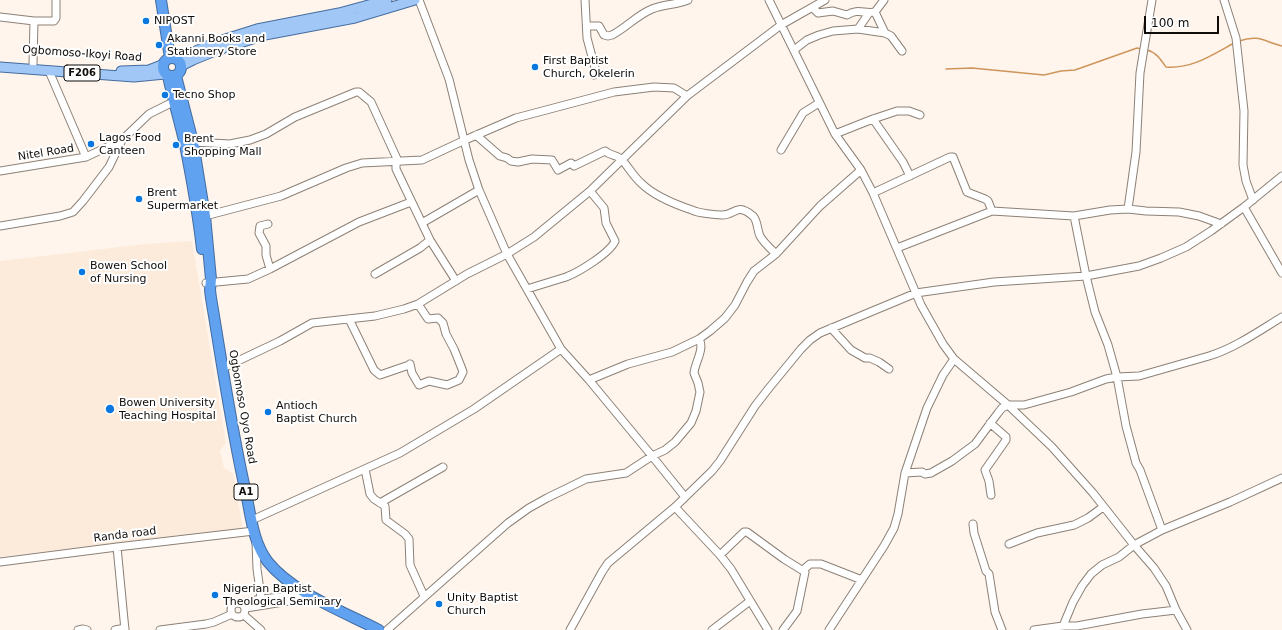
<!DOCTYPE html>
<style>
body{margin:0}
#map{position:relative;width:1282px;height:630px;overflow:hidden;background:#fff5ec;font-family:"DejaVu Sans",sans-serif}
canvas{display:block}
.scale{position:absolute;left:1144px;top:16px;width:75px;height:18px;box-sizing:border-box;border:2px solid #0f0b08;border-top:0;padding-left:5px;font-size:12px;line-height:14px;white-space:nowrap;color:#0f0b08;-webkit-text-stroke:3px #fff;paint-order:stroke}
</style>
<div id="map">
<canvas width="1282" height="630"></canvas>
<div class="scale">100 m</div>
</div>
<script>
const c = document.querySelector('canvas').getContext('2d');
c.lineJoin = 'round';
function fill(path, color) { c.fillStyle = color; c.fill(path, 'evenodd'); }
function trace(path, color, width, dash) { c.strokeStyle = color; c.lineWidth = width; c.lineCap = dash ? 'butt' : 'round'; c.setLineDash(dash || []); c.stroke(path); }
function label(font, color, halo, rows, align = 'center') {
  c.font = font + ' "DejaVu Sans",sans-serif'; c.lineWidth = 4; c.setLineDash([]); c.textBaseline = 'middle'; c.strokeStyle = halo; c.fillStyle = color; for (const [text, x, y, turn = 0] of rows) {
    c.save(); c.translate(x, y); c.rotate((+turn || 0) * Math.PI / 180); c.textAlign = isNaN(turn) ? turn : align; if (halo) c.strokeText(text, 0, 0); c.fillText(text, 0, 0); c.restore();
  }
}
const built = new Path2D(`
 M 192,241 L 226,443 L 220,451 L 224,468 L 233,474 L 243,528 L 0,557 L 0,261 L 145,244 Z`);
const stream = new Path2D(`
 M 1239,41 C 1260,34 1264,42 1282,46
 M 1147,50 C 1156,52 1161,60 1166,67 C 1192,69 1212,55 1234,43
 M 946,69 L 972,68 L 1044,75 L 1061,71 L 1075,70 L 1137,48 L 1141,49`);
const minor = new Path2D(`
 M 585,0 L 587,38 L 595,68 L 594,75
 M 769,0 L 835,134 L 861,170 L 873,193 L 921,305 L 943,344 L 954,359 L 1008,405 L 1052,447 L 1093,493 L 1134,545 L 1154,568 L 1166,586 L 1176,610 L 1187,630
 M 884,0 L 875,12 L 885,33
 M 1224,0 L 1236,38 L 1244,111 L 1243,165 L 1246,181 L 1253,200
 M 813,8 L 818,13 L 833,11 L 847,15 C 858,8 864,14 875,12
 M 0,17 L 34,21
 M 587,26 L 599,26 L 604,35 L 608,36 L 612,35 C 626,28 637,15 652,9 C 664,4 676,5 688,0
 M 858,29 L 869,13
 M 794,50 L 807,40 L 819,35 L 833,31 L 858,29 L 885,33 L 891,36 L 902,51
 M 33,64 L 34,21 L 54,21 L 56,18 L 56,0
 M 49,71 L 86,157
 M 873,119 L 903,162 L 910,176
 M 835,134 L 873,119 L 897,111 L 909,111 L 920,115
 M 476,135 L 500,156 L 507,158 L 511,161 L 518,162 L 532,159 L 552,160 L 558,170 L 571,163 L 574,166 L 605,151 C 611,156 617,155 621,159 C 628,166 633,176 641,183 C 654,196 674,204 692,210 C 698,213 715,215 722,215 C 736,215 736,202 753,216 C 758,221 757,230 760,236 C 763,242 771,249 776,254
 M 193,142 L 230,144 L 250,140 L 266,134 L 295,117 L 356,92 L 359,92 L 371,102 L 398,161 L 396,165 L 396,169 L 430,240 L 456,281
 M 781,150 L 803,113 L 819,103
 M 0,171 L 86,157 L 122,140 L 149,114 L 173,102
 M 873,193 L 950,157 L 953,157 L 967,192 L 985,199 L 988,201 L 992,211
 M 1244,207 L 1282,273
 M 1128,209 L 1136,152 L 1140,73 L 1152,0
 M 205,216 L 281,196 L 346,168 L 362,163 L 422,160 L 465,140 L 516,118 L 614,92 L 654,87 L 674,88 L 687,96
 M 1074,216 L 1086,276 L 1095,312 L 1108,345 L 1117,377 L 1126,426 L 1136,463 L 1140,470 L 1162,530
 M 422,223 L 479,190
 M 268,224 L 260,226 L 259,233 L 266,246 L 266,255 L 270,269
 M 0,226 L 60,216 L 73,212 L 83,201 L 109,167 L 122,140
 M 897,248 L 992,211 L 1074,216 L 1110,210 L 1128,209 L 1146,211 L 1179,212 L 1199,216 L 1221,224
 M 375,274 L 420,248 L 430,240
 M 206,283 L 248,279 L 270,269 L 359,222 L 411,202
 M 527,289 C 540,285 553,281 566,277 C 579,272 610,253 615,241 L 606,223 L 604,208 L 590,191
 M 349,319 L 374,370 L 380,375 L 409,365 L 410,364 L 412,373 L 419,385 L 429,381 L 447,385 L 459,380 L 463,372 L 462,369 L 454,349 L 446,334 L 443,323 L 438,318 L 428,319 L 418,304
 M 831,328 L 851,350 L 865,358 L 870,358 L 879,362 L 889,369
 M 223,368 L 280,341 L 312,323 L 375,316 L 404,309 L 418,304 L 467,274 L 507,254 L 479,190 L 469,160 L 449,79 L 419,0
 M 589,380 L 628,364 L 672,352 L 699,339 L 710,331 L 725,318 L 735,305 L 747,282 L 754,271 L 776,254 L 820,206 L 861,170
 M 990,423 L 1006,437 L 1006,440 L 985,470 L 989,481 L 991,495
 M 365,469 L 370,494 L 374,499 L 385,506 L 386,520 L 405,534 L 409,539 L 410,565 L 424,596
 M 905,473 L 922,472 L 925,474 L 931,473 L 952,461 L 975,444 L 998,413 L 1002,408 L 1008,405 L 1024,405 L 1071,392 L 1106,379 L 1117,377 L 1139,376 L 1209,356 C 1235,348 1259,331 1282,317
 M 685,497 L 652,456 L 589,380 L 561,349 L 507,254 L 534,237 L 590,191 L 687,96 L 781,25 L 825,0
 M 380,503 L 443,467
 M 675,507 L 720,555 L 731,569 L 768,630
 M 252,520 L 400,453 L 474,409 L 561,349
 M 973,524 L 974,533 L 986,571 L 989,574 L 995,612 L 1002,630
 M 256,542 L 257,569 L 262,605
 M 1009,544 L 1037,533 L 1074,525 L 1088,518 L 1103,507
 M 117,547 L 125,630
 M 720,555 L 744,532 L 747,532 L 784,559 L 805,572 L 797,611 L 783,630
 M 0,562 L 117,547 L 254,531
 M 803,570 L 810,564 L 821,564 L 862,580
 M231 610a7 7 0 1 1 14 0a7 7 0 1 1-14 0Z
 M 242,603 L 261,599 L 300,595
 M 246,608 L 314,597
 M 244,615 L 261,630
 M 1063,626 L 1073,602 L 1082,586 L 1091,574 L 1102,565 L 1119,557 L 1134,545 L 1162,530 L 1230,502 L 1282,478
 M 78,630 L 83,629 L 87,630
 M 115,630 L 125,628
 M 160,630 L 206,624 L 214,622 L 232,614
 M 387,630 L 508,523 L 529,508 L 547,498 L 586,479 L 626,473 L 652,456 L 665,450 L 675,442 L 691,423 L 696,411 L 700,392 L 698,383 L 694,373 C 695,362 705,349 699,339
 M 570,630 L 602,572 L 608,563 L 675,507 L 712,471 L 720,461 L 755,406 L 769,388 L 801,349 L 810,340 L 820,333 L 916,293 L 994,282 L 1086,276 L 1139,266 L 1161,258 L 1186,247 L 1211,231 L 1244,207 L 1282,176
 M 712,630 L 750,601
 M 829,630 L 884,546 L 894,528 L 898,514 L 905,473 L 927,408 L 943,375 L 954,359
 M 1034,630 L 1063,626 L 1077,626 L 1142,614 L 1176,610`);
const major = new Path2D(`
 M 177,59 L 219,41 L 257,29 L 339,13 L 387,0
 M 181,66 L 193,60 L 215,51 L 265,35 L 355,18 L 415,0
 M 0,67 L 134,77 L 165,74
 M 121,71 L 149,70 L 162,65`);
const highway = new Path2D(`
 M 161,0 L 170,58
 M163 67a9 9 0 1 1 18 0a9 9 0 1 1-18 0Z
 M 168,76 C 173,100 180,122 185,145 C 192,180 198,214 202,249
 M 176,76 L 193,142 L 205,216 L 211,279 L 210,290 L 211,298 C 222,363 231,428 246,493 C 251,516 253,543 268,562 C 293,593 344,612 379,630`);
const markers = [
 [146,21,4,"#0878e0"],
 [159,45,4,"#0878e0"],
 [535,67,4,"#0878e0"],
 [165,95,4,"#0878e0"],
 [91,144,4,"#0878e0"],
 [176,145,4,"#0878e0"],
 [139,199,4,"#0878e0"],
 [82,272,4,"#0878e0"],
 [110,409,5,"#0878e0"],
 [268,412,4,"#0878e0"],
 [215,595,4,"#0878e0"],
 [439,604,4,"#0878e0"]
];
const shields = [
 [82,73,36],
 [246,492,24]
];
const shieldNames = [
 ["F206",82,73],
 ["A1",246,492]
];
const poiNames = [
 ["NIPOST",154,21],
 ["Akanni Books and",167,39],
 ["Stationery Store",167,52],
 ["First Baptist",543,61],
 ["Church, Okelerin",543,74],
 ["Tecno Shop",173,95],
 ["Lagos Food",99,138],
 ["Canteen",99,151],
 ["Brent",184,139],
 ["Shopping Mall",184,152],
 ["Brent",147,193],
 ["Supermarket",147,206],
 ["Bowen School",90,266],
 ["of Nursing",90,279],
 ["Bowen University",119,403],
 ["Teaching Hospital",119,416],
 ["Antioch",276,406],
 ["Baptist Church",276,419],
 ["Nigerian Baptist",223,589],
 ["Theological Seminary",223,602],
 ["Unity Baptist",447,598],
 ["Church",447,611]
];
const streetNames = [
 ["Ogbomoso-Ikoyi Road",82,54,4],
 ["Nitel Road",46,153,-9],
 ["Ogbomoso Oyo Road",242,407,80],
 ["Randa road",125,535,-7]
];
fill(built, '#fcebda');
trace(stream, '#ce955b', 1.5);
trace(minor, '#8b8177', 9);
trace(major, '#446c9f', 11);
trace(highway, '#446c9f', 12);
trace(minor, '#fff', 7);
trace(major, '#a0c7f6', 9);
trace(highway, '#60a1f0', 10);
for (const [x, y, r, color] of markers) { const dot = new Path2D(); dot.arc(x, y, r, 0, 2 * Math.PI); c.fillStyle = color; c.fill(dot); trace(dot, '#fff', 1.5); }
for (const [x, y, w] of shields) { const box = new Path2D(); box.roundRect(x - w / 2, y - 8, w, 16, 3); c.fillStyle = '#fff'; c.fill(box); trace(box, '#0f0b08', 1); }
label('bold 10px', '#0f0b08', null, shieldNames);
label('11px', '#0f0b08', '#fff', poiNames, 'left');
label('11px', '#0f0b08', '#fff', streetNames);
</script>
